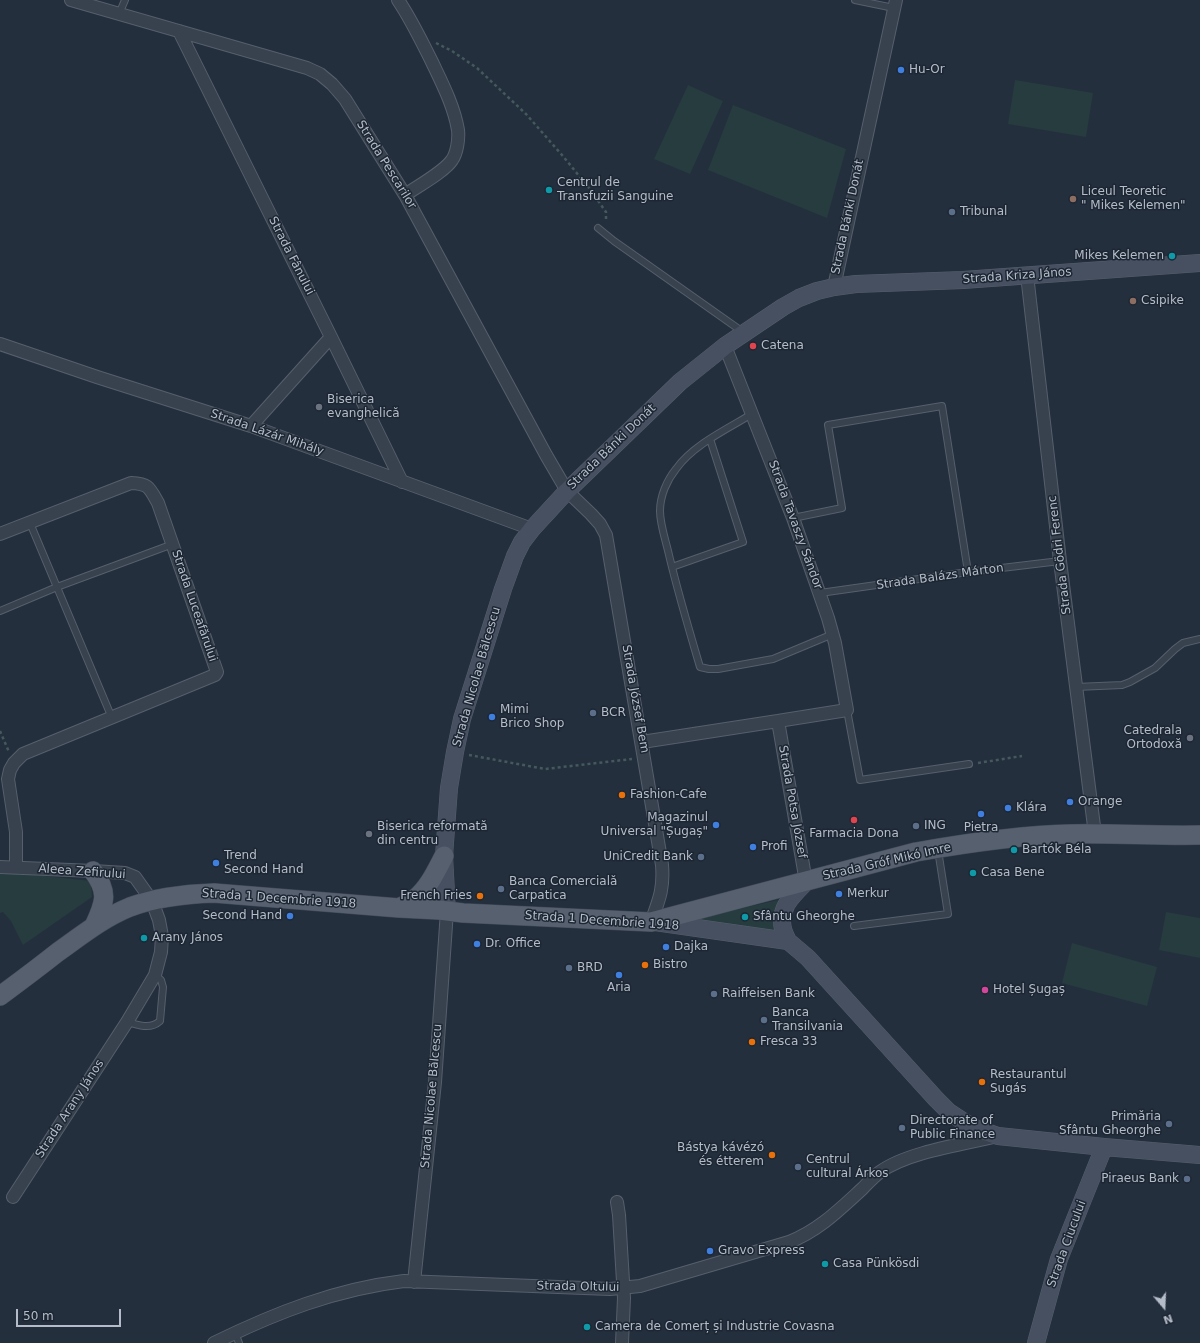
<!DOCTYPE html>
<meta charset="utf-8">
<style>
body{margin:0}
#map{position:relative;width:1200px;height:1343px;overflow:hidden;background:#242f3e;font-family:"DejaVu Sans",sans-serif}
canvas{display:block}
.north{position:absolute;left:1144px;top:1287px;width:40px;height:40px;-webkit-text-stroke:3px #1d2633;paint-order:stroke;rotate:161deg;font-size:11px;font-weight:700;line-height:16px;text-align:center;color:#b4bcc9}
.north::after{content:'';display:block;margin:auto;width:14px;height:18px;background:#b4bcc9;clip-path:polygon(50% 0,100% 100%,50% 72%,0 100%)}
.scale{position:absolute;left:16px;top:1309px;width:105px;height:18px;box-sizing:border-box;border:2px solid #b4bcc9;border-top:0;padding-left:5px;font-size:12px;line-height:14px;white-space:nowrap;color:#b4bcc9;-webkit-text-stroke:3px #1d2633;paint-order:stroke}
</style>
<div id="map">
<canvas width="1200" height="1343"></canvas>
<div class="north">N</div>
<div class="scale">50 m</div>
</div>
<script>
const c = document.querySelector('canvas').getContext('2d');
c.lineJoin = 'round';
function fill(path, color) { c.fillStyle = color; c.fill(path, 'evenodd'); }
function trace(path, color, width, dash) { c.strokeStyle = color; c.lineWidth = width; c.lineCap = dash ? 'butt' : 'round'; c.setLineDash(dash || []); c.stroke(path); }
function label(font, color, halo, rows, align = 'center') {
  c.font = font + ' "DejaVu Sans",sans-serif'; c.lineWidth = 3; c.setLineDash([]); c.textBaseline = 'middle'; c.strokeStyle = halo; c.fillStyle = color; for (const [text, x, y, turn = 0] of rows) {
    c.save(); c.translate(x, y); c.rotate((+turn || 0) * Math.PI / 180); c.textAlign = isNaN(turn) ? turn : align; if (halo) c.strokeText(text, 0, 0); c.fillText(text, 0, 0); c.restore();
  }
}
const green = new Path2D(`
 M 1015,80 L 1093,93 L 1086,137 L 1008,124 Z
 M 688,85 L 723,101 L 690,174 L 654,159 Z
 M 733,105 L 846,149 L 827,218 L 708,170 Z
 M 0,871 L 91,881 L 92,897 L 23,945 L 11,921 L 3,912 L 0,913 Z
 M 782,899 L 778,934 L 683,922 Z
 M 1166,912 L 1200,918 L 1200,958 L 1159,950 Z
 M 1072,943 L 1157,967 L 1147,1006 L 1062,983 Z`);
const path = new Path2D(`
 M 436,43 L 452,51 L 477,68 L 526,114 L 562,155 L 589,188 L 606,212 L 606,221
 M 0,731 L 9,752
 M 469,755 L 545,769 L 632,759
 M 978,763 L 1022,756`);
const lane = new Path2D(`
 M 855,0 L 894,8
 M 119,14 L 125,0
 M 598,228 L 614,241 L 743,332
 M 752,414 C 727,429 693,445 676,469 C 667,480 660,496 660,511 C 660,525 666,541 669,555 C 678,593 689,630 700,667 L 709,669 L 718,669 L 773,659 L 833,634
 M 793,518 L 842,508 L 828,425 L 942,406 L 968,572
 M 30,523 L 112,718
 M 672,567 L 743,542 L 710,439
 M 820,593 L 968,572 L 1060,561
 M 0,611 L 57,587 L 173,544
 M 1076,687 L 1122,685 L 1130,682 L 1155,668 L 1175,649 L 1183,643 L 1200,639
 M 847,710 L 860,780 L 969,764
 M 854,926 L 948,914 L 938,850
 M 127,1022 C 139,1025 150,1030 160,1021 L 163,987 L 161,980 L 155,975
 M 235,1333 L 239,1343`);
const street = new Path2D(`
 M 71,0 L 307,68 L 320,74 L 332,84 L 345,99 L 405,195 L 546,455 L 567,491 L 591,514 L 600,524 L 606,535 L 662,865 C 664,889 659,900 651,922
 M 398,0 C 411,19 421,40 432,62 C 442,83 454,106 458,130 C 459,139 457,153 452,160 C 444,172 418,186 405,195
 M 179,31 L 331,337 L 402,482
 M 1027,275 L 1060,561 L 1095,834
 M 834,287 L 896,0
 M 0,344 L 97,377 L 251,426 L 532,529
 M 725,346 L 793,518 L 828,618 L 835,643 L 847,710 L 778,721
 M 251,426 L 331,337
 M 0,534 L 131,483 C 149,484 149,487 158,503 L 217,672 L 215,675 L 23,754 L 14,763 L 10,770 L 8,779 L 16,832 L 16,867
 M 642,742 L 778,721 L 806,882
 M 0,867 L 93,871 L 125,873 L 135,877 L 152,901 L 159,920 L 162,936 L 161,952 L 155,975 L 127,1022 L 13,1197
 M 617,1202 L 619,1215 L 624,1298 L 622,1343
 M 414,1282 L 435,1082 L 447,911
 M 214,1343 C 275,1313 336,1289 404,1281 L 610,1289 L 640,1286 L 789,1242 C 818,1231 839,1210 862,1189 C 868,1183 873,1177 880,1172 C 907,1152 965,1144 998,1136`);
const secondary = new Path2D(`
 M 447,911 L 444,856 L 449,788 L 455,752 L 462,719 L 503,589 L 515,556 L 522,542 L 532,529 L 567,491 L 680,382 L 725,346 L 783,307 L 799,298 L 817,291 L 834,287 L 856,284 L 963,280 L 1200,263
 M 655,922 L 788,941 L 808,958 L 936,1099 L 949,1112 L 972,1127 L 998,1136 L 1104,1147 L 1200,1155
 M 788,941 C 786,937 784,933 783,929 C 778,908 793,895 806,882
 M 1036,1343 L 1059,1259 L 1104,1147`);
const primary = new Path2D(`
 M 93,871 C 109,892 105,903 94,926
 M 399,908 C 405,905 411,902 416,898 C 429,887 436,871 444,856
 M 0,996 C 19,982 39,967 58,952 C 82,935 103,918 130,907 C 157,897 186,894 214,893 L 399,908 L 439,910 L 463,913 L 651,922 L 916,852 C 967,843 1019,835 1071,834 C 1114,833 1157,836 1200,835`);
const markers = [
 [901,70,4,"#3f7fe0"],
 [549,190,4,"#0f9aa8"],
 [1073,199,4,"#8d6e63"],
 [952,212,4,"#5c6f8a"],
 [1172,256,4,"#0f9aa8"],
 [1133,301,4,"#8d6e63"],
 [753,346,4,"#e0444e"],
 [319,407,4,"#6b7280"],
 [593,713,4,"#5c6f8a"],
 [492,717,4,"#3f7fe0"],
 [1190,738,4,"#6b7280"],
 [622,795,4,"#e8710a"],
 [1070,802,4,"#3f7fe0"],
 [1008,808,4,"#3f7fe0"],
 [981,814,4,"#3f7fe0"],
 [854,820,4,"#e0444e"],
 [716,825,4,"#3f7fe0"],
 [916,826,4,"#5c6f8a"],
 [369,834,4,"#6b7280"],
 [753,847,4,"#3f7fe0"],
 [1014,850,4,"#0f9aa8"],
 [701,857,4,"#5c6f8a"],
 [216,863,4,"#3f7fe0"],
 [973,873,4,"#0f9aa8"],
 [501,889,4,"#5c6f8a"],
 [839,894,4,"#3f7fe0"],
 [480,896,4,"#e8710a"],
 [290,916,4,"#3f7fe0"],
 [745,917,4,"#0f9aa8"],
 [144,938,4,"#0f9aa8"],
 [477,944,4,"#3f7fe0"],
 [666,947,4,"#3f7fe0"],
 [645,965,4,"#e8710a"],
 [569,968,4,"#5c6f8a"],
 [619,975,4,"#3f7fe0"],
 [985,990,4,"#d1479c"],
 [714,994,4,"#5c6f8a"],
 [764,1020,4,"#5c6f8a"],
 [752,1042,4,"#e8710a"],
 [982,1082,4,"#e8710a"],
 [1169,1124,4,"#5c6f8a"],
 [902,1128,4,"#5c6f8a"],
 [772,1155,4,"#e8710a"],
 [798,1167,4,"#5c6f8a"],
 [1187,1179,4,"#5c6f8a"],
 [710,1251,4,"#3f7fe0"],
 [825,1264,4,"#0f9aa8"],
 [587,1327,4,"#0f9aa8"]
];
const poiNames = [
 ["Hu-Or",909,70],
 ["Centrul de",557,183],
 ["Transfuzii Sanguine",557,197],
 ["Liceul Teoretic",1081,192],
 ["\" Mikes Kelemen\"",1081,206],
 ["Tribunal",960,212],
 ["Mikes Kelemen",1164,256,"right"],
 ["Csipike",1141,301],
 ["Catena",761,346],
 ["Biserica",327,400],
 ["evanghelică",327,414],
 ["Mimi",500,710],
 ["Brico Shop",500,724],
 ["BCR",601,713],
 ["Catedrala",1182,731,"right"],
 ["Ortodoxă",1182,745,"right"],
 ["Fashion-Cafe",630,795],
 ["Orange",1078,802],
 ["Klára",1016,808],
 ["Magazinul",708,818,"right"],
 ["Universal \"Șugaș\"",708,832,"right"],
 ["ING",924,826],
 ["Biserica reformată",377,827],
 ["din centru",377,841],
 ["Pietra",981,828,"center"],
 ["Farmacia Dona",854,834,"center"],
 ["Profi",761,847],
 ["Bartók Béla",1022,850],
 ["Trend",224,856],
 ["Second Hand",224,870],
 ["UniCredit Bank",693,857,"right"],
 ["Casa Bene",981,873],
 ["Banca Comercială",509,882],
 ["Carpatica",509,896],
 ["Merkur",847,894],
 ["French Fries",472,896,"right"],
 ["Second Hand",282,916,"right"],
 ["Sfântu Gheorghe",753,917],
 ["Arany János",152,938],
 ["Dr. Office",485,944],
 ["Dajka",674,947],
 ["Bistro",653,965],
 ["BRD",577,968],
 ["Aria",619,988,"center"],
 ["Hotel Șugaș",993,990],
 ["Raiffeisen Bank",722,994],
 ["Banca",772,1013],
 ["Transilvania",772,1027],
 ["Fresca 33",760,1042],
 ["Restaurantul",990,1075],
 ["Sugás",990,1089],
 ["Primăria",1161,1117,"right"],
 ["Sfântu Gheorghe",1161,1131,"right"],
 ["Directorate of",910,1121],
 ["Public Finance",910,1135],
 ["Bástya kávézó",764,1148,"right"],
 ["és étterem",764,1162,"right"],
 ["Centrul",806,1160],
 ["cultural Árkos",806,1174],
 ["Piraeus Bank",1179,1179,"right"],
 ["Gravo Express",718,1251],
 ["Casa Pünkösdi",833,1264],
 ["Camera de Comerț și Industrie Covasna",595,1327]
];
const streetNames = [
 ["Strada Pescarilor",386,165,58],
 ["Strada Bánki Donát",848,217,-78],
 ["Strada Fânului",291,256,63],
 ["Strada Kriza János",1017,276,-4],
 ["Strada Lázár Mihály",267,433,19],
 ["Strada Bánki Donát",612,447,-44],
 ["Strada Tavaszy Sándor",795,525,70],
 ["Strada Gödri Ferenc",1060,555,-97],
 ["Strada Balázs Márton",940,577,-8],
 ["Strada Luceafărului",194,606,71],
 ["Strada Nicolae Bălcescu",477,677,-74],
 ["Strada József Bem",635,699,80],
 ["Strada Potsa József",792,802,80],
 ["Strada Gróf Mikó Imre",887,862,-13],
 ["Aleea Zefirului",82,872,4],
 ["Strada 1 Decembrie 1918",279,899,4],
 ["Strada 1 Decembrie 1918",602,921,4],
 ["Strada Nicolae Bălcescu",432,1096,-85],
 ["Strada Arany János",70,1109,-57],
 ["Strada Ciucului",1067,1244,-70],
 ["Strada Oltului",578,1287,1]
];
fill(green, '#263c3f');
trace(lane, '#565f6c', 8);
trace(street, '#565f6c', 14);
trace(secondary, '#565f6c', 18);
trace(primary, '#414a57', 20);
trace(path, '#44595c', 2.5, [3, 3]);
trace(lane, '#38414e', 6);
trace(street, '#38414e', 12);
trace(secondary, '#465061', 17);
trace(primary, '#56606e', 19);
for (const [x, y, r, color] of markers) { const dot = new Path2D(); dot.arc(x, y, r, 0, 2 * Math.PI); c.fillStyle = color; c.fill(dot); trace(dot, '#1d2633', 1.5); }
label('12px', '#b4bcc9', '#1d2633', poiNames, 'left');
label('12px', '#b4bcc9', '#1d2633', streetNames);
</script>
